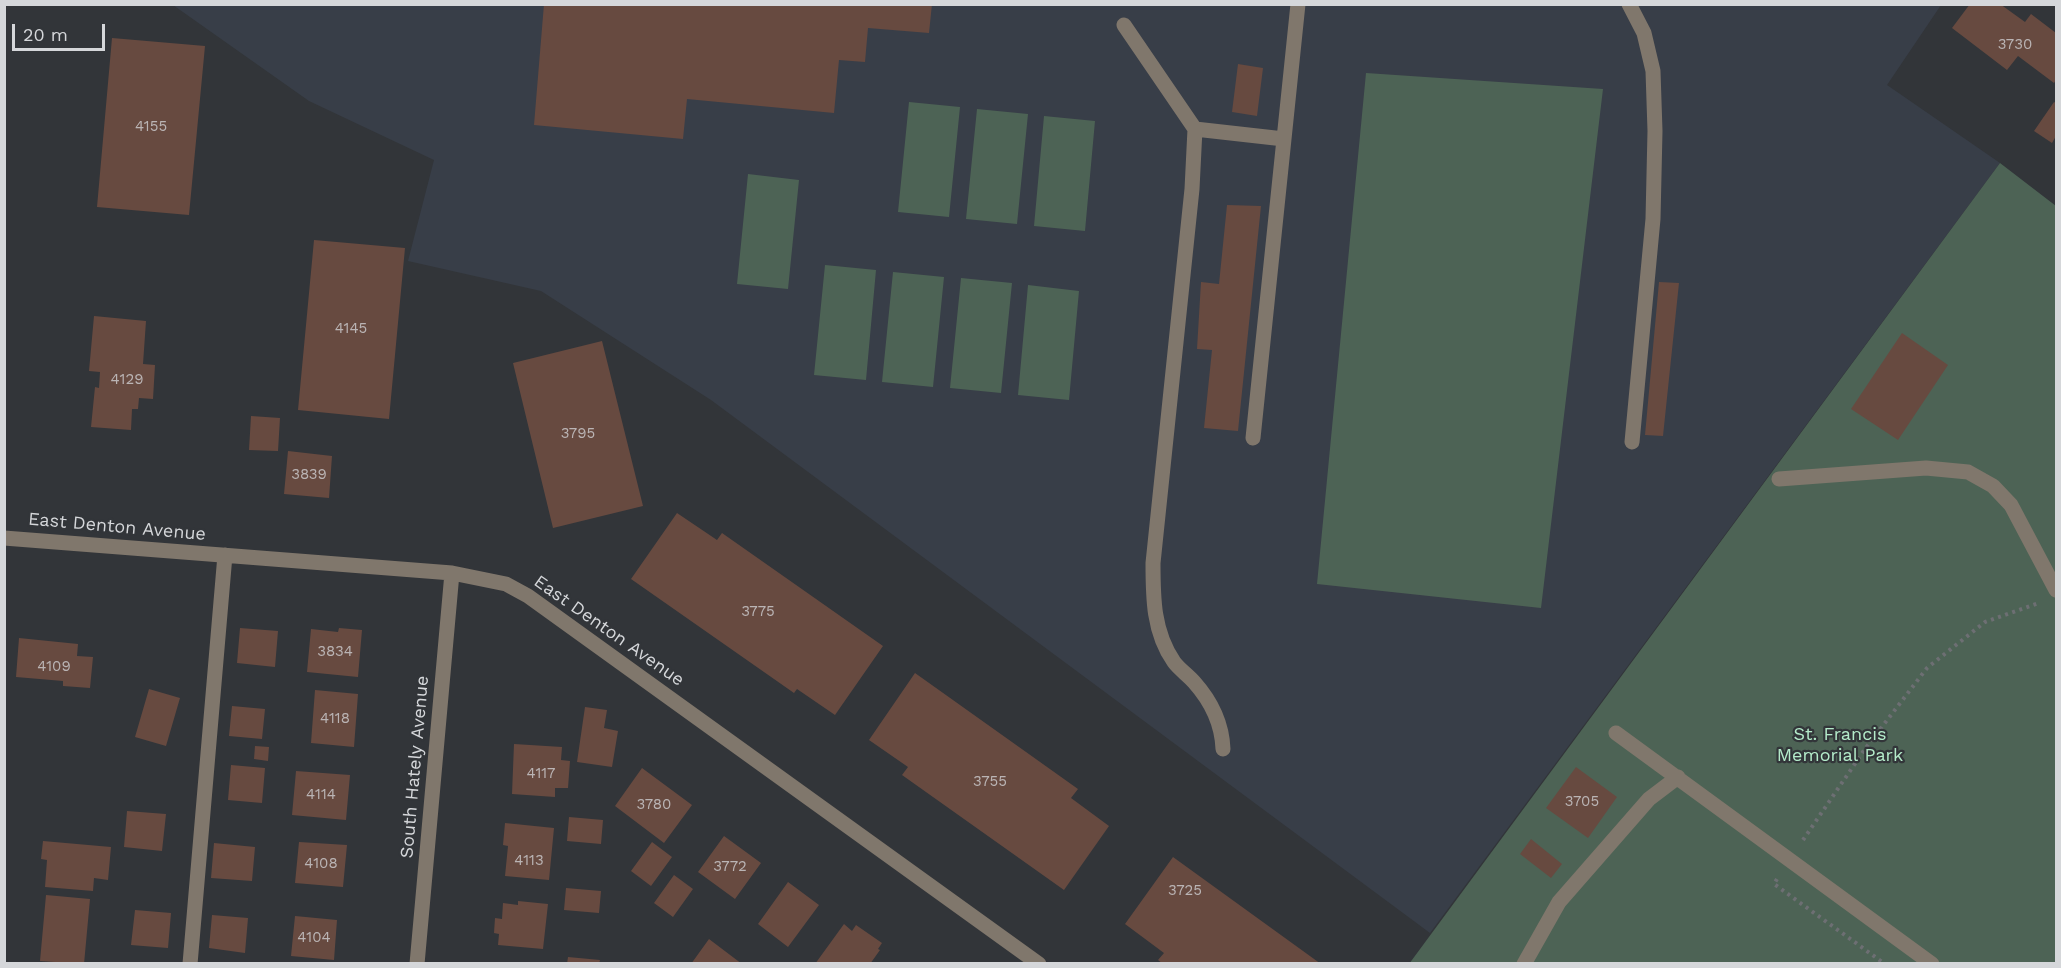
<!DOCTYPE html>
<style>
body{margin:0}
#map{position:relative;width:2061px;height:968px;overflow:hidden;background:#323539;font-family:"Work Sans",sans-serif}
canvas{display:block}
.frame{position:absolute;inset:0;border:6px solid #d5d7da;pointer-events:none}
.scale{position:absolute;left:12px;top:24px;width:93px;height:27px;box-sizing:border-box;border:3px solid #d5d7da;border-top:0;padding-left:8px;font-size:18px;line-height:21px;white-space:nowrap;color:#d5d7da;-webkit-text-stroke:4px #323539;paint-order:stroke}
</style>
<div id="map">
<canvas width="2061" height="968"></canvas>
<div class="frame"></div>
<div class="scale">20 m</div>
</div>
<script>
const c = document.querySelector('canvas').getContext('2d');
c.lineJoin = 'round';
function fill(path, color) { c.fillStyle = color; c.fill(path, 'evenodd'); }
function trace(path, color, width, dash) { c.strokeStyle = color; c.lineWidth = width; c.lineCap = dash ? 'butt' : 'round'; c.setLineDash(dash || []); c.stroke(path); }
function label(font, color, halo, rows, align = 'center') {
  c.font = font + ' "Work Sans",sans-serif'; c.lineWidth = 4.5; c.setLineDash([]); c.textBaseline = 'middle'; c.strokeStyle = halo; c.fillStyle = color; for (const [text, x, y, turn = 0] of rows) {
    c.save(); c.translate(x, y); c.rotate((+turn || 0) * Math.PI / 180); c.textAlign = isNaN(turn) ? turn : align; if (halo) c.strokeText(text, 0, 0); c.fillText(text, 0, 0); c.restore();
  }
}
const built = new Path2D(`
 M 173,5 L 1941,5 L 1887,85 L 2000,163 L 1430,933 L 711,400 L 541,291 L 408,261 L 434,160 L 309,101 Z`);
const green = new Path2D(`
 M 1366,73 L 1603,89 L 1541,608 L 1317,584 Z
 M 909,102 L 960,107 L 949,217 L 898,212 Z
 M 977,109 L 1028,114 L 1017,224 L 966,219 Z
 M 1044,116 L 1095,121 L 1085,231 L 1034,226 Z
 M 2000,163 L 2056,206 L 2056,963 L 1409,964 Z
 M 748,174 L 799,180 L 788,289 L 737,284 Z
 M 825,265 L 876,270 L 866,380 L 814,375 Z
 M 893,272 L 944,277 L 933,387 L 882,382 Z
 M 961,278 L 1012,283 L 1001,393 L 950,388 Z
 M 1028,285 L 1079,291 L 1069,400 L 1018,395 Z`);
const building = new Path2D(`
 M 544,4 L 932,4 L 929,33 L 868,28 L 865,62 L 839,60 L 834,113 L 687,99 L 683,139 L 534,125 Z
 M 1970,4 L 2000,4 L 2025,22 L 2031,14 L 2056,33 L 2056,80 L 2054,83 L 2018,56 L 2007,70 L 1952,28 Z
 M 112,38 L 205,46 L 189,215 L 97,207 Z
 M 1238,64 L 1263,68 L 1257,116 L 1232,112 Z
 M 2054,102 L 2056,103 L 2056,136 L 2052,143 L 2034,131 Z
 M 1227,205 L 1261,206 L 1238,431 L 1204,428 L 1212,350 L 1197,349 L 1201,282 L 1219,284 Z
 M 314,240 L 405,248 L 389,419 L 298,410 Z
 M 1659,282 L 1679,283 L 1663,436 L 1645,435 Z
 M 94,316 L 146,321 L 143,364 L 155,365 L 153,399 L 139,398 L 138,409 L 132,409 L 131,430 L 91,427 L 95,387 L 99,388 L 100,372 L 89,371 Z
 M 1902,333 L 1948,365 L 1898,440 L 1851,409 Z
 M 602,341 L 643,506 L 553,528 L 513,363 Z
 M 251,416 L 280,418 L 278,451 L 249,450 Z
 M 288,451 L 332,456 L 329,498 L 284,494 Z
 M 677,513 L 717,540 L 722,533 L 883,646 L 835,715 L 797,689 L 794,693 L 631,579 Z
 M 240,628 L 278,631 L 275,667 L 237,663 Z
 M 339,628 L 362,630 L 358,677 L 307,672 L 311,629 L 338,632 Z
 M 19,638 L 78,644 L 77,656 L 93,657 L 90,688 L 63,686 L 63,681 L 16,677 Z
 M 915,673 L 1078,789 L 1071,798 L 1109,826 L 1064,890 L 902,775 L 908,767 L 869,740 Z
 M 149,689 L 180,698 L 166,746 L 135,737 Z
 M 315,690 L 358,694 L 354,747 L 311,743 Z
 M 232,706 L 265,709 L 262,739 L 229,736 Z
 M 585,707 L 607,710 L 604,728 L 618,731 L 612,767 L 577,762 Z
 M 514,744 L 562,747 L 561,760 L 570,761 L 568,788 L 555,788 L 555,797 L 512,794 Z
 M 255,746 L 269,747 L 268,761 L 254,759 Z
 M 231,765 L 265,768 L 262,803 L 228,800 Z
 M 1576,767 L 1617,797 L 1588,838 L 1546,808 Z
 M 642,768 L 692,805 L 664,843 L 615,806 Z
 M 296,771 L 350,775 L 346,820 L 292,815 Z
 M 127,811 L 166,814 L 162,851 L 124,847 Z
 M 569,817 L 603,820 L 601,844 L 567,841 Z
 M 505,823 L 554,828 L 549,880 L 505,876 L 508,846 L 503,845 Z
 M 724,836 L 761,863 L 735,899 L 698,872 Z
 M 1531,839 L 1562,864 L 1551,878 L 1520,854 Z
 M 43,841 L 111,847 L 108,880 L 94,878 L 93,891 L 45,887 L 47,860 L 41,859 Z
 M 299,842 L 347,845 L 343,887 L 295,883 Z
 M 652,842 L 672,857 L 651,886 L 631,871 Z
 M 214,843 L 255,847 L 252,881 L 211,878 Z
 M 1173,857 L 1321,964 L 1163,964 L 1158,960 L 1164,953 L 1125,924 Z
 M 674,875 L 693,889 L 673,917 L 654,903 Z
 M 788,882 L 819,905 L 788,947 L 758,924 Z
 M 566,888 L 601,891 L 599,913 L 564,910 Z
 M 46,895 L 90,899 L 84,964 L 40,961 Z
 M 518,901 L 548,904 L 543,949 L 498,945 L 499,934 L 494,933 L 495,918 L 502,919 L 503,903 L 518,905 Z
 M 135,910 L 171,913 L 168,948 L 131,945 Z
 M 212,915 L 248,918 L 245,953 L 209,948 Z
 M 295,916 L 337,920 L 334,960 L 291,956 Z
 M 844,924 L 852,931 L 856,925 L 882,943 L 878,949 L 880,950 L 870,964 L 815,964 Z
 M 709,939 L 742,964 L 691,964 Z
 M 568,957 L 600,960 L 599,964 L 567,964 Z`);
const path = new Path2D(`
 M 1803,840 L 1865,749 L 1927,668 L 1985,622 L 2039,603
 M 1777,879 L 1774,884 L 1885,964`);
const minor = new Path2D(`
 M 1629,4 L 1644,33 L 1653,71 L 1655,131 L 1653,219 L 1632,442
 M 1124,25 L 1195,129
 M 1253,438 L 1298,4
 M 1779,479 L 1926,468 L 1968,472 L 1993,486 L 2011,505 L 2056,590
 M 4,538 L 452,573 L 506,584 L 528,596 L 1039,964
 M 1616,733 L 1932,964
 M 1223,749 C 1222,723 1211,701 1194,682 C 1188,675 1179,669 1174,662 C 1153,632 1153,597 1153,563 L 1192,189 L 1195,129 L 1284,139
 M 190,964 L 225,555
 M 417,964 L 452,573
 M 1524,964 L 1559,902 L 1649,799 L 1678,777`);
const numberNames = [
 ["3730",2015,45],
 ["4155",151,127],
 ["4145",351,329],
 ["4129",127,380],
 ["3795",578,434],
 ["3839",309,475],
 ["3775",758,612],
 ["3834",335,652],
 ["4109",54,667],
 ["4118",335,719],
 ["4117",541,774],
 ["3755",990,782],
 ["4114",321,795],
 ["3705",1582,802],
 ["3780",654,805],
 ["4113",529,861],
 ["4108",321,864],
 ["3772",730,867],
 ["3725",1185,891],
 ["4104",314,938]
];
const streetNames = [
 ["East Denton Avenue",117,527,5],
 ["East Denton Avenue",609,631,35],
 ["South Hately Avenue",415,767,-85]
];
const parkNames = [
 ["St. Francis",1840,735],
 ["Memorial Park",1840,756]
];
fill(built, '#383e48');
fill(green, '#4d6355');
fill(building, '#674a40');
trace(path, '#6d6f73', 4, [3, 4.5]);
trace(minor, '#80776c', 15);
label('15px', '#bab4b4', null, numberNames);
label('18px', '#d5d7da', '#323539', streetNames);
label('18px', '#b4ebca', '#323539', parkNames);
</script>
